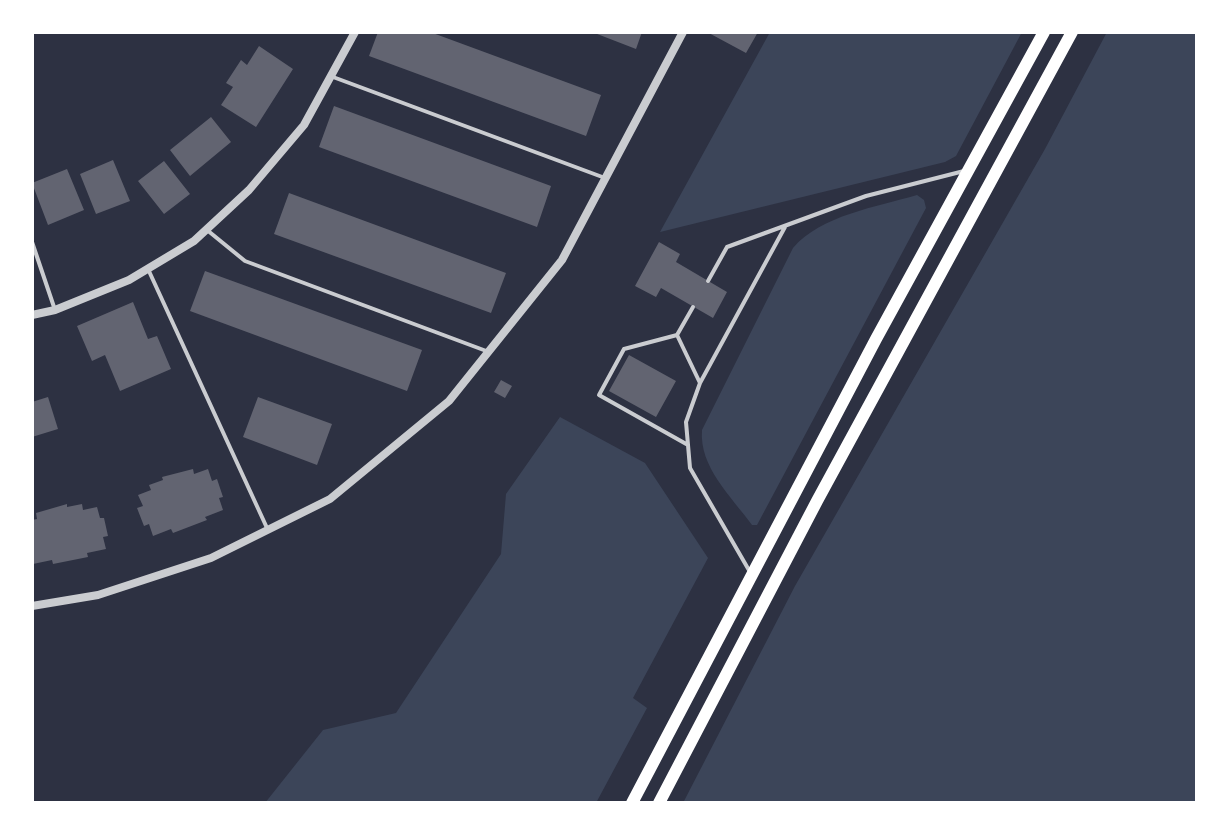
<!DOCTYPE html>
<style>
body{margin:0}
#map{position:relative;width:1229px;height:835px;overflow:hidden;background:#2d3142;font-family:"PT Sans Narrow",sans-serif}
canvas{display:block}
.frame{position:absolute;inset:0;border:34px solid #fff;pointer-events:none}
</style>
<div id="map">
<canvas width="1229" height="835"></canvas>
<div class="frame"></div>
</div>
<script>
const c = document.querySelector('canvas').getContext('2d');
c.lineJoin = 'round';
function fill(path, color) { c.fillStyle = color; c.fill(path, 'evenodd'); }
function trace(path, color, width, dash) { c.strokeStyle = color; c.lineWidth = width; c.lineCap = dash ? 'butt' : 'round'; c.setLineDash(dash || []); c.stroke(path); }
const green = new Path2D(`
 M 770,32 L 1022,32 L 956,156 L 945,162 L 660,232 Z
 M 1107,32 L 1197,32 L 1197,803 L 683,803 L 795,586 L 1045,149 Z
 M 917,195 L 924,200 L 926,208 L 757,525 L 752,525 C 731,496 699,467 702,430 L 793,248 C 821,215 877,207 917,195 Z
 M 560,417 L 645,463 L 708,558 L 633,698 L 647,708 L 596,803 L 265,803 L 323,730 L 396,713 L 501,554 L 506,494 Z`);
const building = new Path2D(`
 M 378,32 L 430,32 L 601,95 L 586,136 L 369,56 Z
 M 592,32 L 642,32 L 636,49 Z
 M 707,32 L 758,32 L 746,53 Z
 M 259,46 L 293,69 L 256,127 L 221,105 L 233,87 L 226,83 L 241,60 L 247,65 Z
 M 334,106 L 551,186 L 537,227 L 319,147 Z
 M 211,117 L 231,142 L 190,176 L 170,150 Z
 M 113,160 L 130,201 L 96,214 L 80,174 Z
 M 164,161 L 190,194 L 164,214 L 138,181 Z
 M 67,169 L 84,210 L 48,225 L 32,183 Z
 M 289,193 L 506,273 L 491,313 L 274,234 Z
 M 659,242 L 680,254 L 676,262 L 727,292 L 713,318 L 661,288 L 656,297 L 635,286 Z
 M 205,271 L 422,350 L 407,391 L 190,311 Z
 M 133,302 L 148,339 L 157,336 L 171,369 L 120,391 L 105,355 L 92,361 L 77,326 Z
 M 629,355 L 676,381 L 656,417 L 609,391 Z
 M 501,380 L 512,386 L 505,398 L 494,392 Z
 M 48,397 L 58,429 L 32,437 L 32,402 Z
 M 258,397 L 332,424 L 317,465 L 243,437 Z
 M 193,469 L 194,474 L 208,469 L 212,481 L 217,479 L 223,497 L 219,498 L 223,510 L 205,517 L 207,520 L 173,533 L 171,529 L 153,536 L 149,524 L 144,526 L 137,508 L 143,506 L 138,495 L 151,490 L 149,485 L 163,480 L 162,477 Z
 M 67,504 L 67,507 L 82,504 L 83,510 L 97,507 L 100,518 L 104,518 L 108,536 L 103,537 L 106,549 L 87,553 L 88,557 L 53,564 L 52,560 L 33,564 L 32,520 L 37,519 L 36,513 Z`);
const service = new Path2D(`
 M 333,77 L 605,178
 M 207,230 L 245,261 L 489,352
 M 32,242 L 55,310
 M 148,269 L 267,528
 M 708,281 L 727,247 L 866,196 L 964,171
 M 693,307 L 677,335 L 700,383 L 686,422 L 690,468 L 750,572
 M 677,335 L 624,349 L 599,395 L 688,445
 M 700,383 L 785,227`);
const minor = new Path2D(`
 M 32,315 L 55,310 L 129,280 L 194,241 L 249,190 L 304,125 L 355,32
 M 32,606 L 98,595 L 211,558 L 330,499 L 449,401 L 562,260 L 683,32`);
const primary = new Path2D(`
 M 632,803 L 876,339 L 1044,32
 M 659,803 L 817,501 L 1072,32`);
fill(green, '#3c4559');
fill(building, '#626471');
trace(service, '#caccd0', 4);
trace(minor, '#caccd0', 8);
trace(primary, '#fff', 12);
</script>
